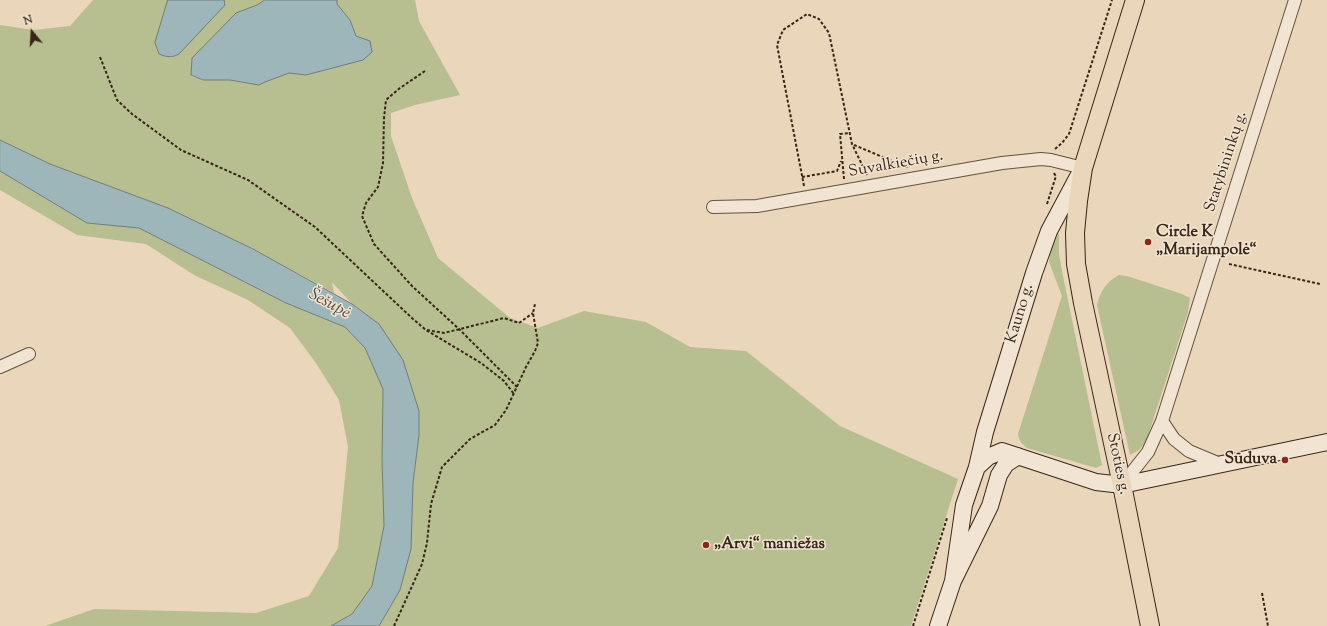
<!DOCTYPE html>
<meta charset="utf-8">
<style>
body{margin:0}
#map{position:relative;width:1327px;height:626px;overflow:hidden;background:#ead6ba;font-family:"Sorts Mill Goudy",serif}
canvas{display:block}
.north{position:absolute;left:12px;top:12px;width:40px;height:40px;-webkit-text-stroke:3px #f1e4d2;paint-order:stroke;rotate:342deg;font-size:11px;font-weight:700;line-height:16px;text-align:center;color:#382618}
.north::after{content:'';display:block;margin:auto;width:14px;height:18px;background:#382618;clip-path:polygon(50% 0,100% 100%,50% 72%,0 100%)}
</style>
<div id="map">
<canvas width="1327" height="626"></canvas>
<div class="north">N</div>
</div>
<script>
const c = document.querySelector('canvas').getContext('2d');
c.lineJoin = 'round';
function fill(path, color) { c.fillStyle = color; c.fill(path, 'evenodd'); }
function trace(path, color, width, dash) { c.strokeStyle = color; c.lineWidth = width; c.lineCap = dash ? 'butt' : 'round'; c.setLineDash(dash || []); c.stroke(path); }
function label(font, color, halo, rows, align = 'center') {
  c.font = font + ' "Sorts Mill Goudy",serif'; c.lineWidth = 3; c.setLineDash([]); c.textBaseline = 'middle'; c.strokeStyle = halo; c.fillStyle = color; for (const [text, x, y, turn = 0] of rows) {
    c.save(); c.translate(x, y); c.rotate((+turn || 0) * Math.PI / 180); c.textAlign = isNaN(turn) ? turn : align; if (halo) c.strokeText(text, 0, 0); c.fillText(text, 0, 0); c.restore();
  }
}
const green = new Path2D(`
 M 93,0 L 265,0 L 257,5 L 236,13 L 192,58 L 191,76 L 203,80 L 230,80 L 259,85 L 265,82 L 289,73 L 306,75 L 356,36 L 350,20 L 337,4 L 337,0 L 415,0 L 419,21 L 460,95 L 415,105 L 391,113 L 391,136 L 412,198 L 438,258 L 510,318 L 538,328 L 584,311 L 646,322 L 690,347 L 746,351 L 840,426 L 958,479 L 911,626 L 379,626 L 400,590 L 419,435 L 379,324 L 352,304 L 332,282 L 334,293 L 253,249 L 168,208 L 50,164 L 0,140 L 0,25 L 33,30 L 70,26 Z
 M 0,171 L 87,223 L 139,228 L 286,303 L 345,327 L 365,348 L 383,389 L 382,459 L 384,526 L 372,586 L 352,614 L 331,626 L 45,626 L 94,609 L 256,613 L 309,596 L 338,548 L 348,447 L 339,400 L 316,363 L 290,328 L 248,300 L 194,275 L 146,244 L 77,235 L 0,190 Z
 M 1055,233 L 1059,234 L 1059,254 L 1063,276 L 1102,465 L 1096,468 L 1027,448 C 1022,444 1019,441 1018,434 L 1062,296 L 1049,262 L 1051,246 Z
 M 1119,275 L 1127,276 L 1182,294 L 1190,298 L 1188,312 L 1146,442 L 1139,450 L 1130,455 L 1097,305 C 1100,292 1106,282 1119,275 Z`);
const water = new Path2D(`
 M 168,0 L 224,0 L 225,5 L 179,54 C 172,58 166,57 159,54 L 155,43 Z
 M 265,0 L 337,0 L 337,4 L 350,20 L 356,36 L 370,41 L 372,52 L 363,60 L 306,75 L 289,73 L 265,82 L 259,85 L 230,80 L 203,80 L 191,75 L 192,58 L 236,13 L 257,5 Z
 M 0,140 L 50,164 L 168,208 L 253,249 L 352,304 L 379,324 L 403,360 L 419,411 L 419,435 L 413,483 L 411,549 L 400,590 L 379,626 L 331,626 L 352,614 L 372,586 L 384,526 L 382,459 L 383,389 L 365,348 L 345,327 L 286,303 L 139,228 L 87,223 L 0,171 Z`);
const path = new Path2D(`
 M 100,57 L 117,100 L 132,114 L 181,150 L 248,180 L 315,227 L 413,319 L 426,330 L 481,363 L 504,381 L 514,394
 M 425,71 L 400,88 L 386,100 L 384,118 L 383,163 L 378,187 L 366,203 L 362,216 L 374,244 L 412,286 L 459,329 L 517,387
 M 854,145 L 909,168
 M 1055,149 L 1062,143 L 1069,134 L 1112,0
 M 802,177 L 837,171 L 841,161
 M 844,179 L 840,134 L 850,133
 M 804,186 L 777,45 L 783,30 L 807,14 L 819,19 L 829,33 L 852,144 L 867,175
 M 1047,204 L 1056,176 L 1053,172
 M 1229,264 L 1320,284
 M 427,330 L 444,333 L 504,318 L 519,323 L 533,313
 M 1262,593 L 1268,626
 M 394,626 L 422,564 L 427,543 L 431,504 L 442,467 L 470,439 L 495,425 L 506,410 L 526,367 L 535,351 L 538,343 L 533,313 L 535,304
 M 913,626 L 947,518`);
const minor = new Path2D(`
 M 713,207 L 757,206 L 1002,163 L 1041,159 L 1051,160 L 1083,168
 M 0,367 L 29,354
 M 1162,421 L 1174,439 L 1189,451 L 1220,464
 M 1122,485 L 1148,452 L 1162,421 L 1295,0`);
const secondary = new Path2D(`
 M 977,467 L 988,457 L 1002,451 L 1096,482 L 1122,485 L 1327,442
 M 953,581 L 964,505 L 977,467 L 985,432 L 1034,273 L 1049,231 L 1081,171
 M 938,626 L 953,581 L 990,506 L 999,475 L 1006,464 L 1018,456`);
const primary = new Path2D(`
 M 1135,0 L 1083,168 L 1078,201 L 1075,233 L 1076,264 L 1083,303 L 1122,485 L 1150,626`);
const markers = [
 [1148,242,4,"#8f2418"],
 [1285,460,4,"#8f2418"],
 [706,545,4,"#8f2418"]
];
const streetNames = [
 ["Statybininkų g.",1227,162,-72],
 ["Suvalkiečių g.",896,165,-10],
 ["Kauno g.",1021,314,-73],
 ["Stoties g.",1117,464,78]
];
const poiNames = [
 ["Circle K",1156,233],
 ["„Marijampolė“",1156,251],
 ["Sūduva",1277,460,"right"],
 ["„Arvi“ maniežas",714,545]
];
const waterNames = [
 ["Šešupė",329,305,29]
];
fill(green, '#b7be90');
fill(water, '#9cb6ba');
trace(water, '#747c79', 1);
trace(minor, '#645240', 14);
trace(secondary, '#382618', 18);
trace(primary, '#382618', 20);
trace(path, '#382618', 2, [3, 2]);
trace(minor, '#f1e4d2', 12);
trace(secondary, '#f1e4d2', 16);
trace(primary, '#ead6ba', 18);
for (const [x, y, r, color] of markers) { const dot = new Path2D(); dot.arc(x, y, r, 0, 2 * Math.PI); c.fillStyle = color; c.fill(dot); trace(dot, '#f1e4d2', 1.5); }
label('16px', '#382618', '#f1e4d2', streetNames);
label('bold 16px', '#382618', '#f1e4d2', poiNames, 'left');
label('italic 17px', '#514a40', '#f1e4d2', waterNames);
</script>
